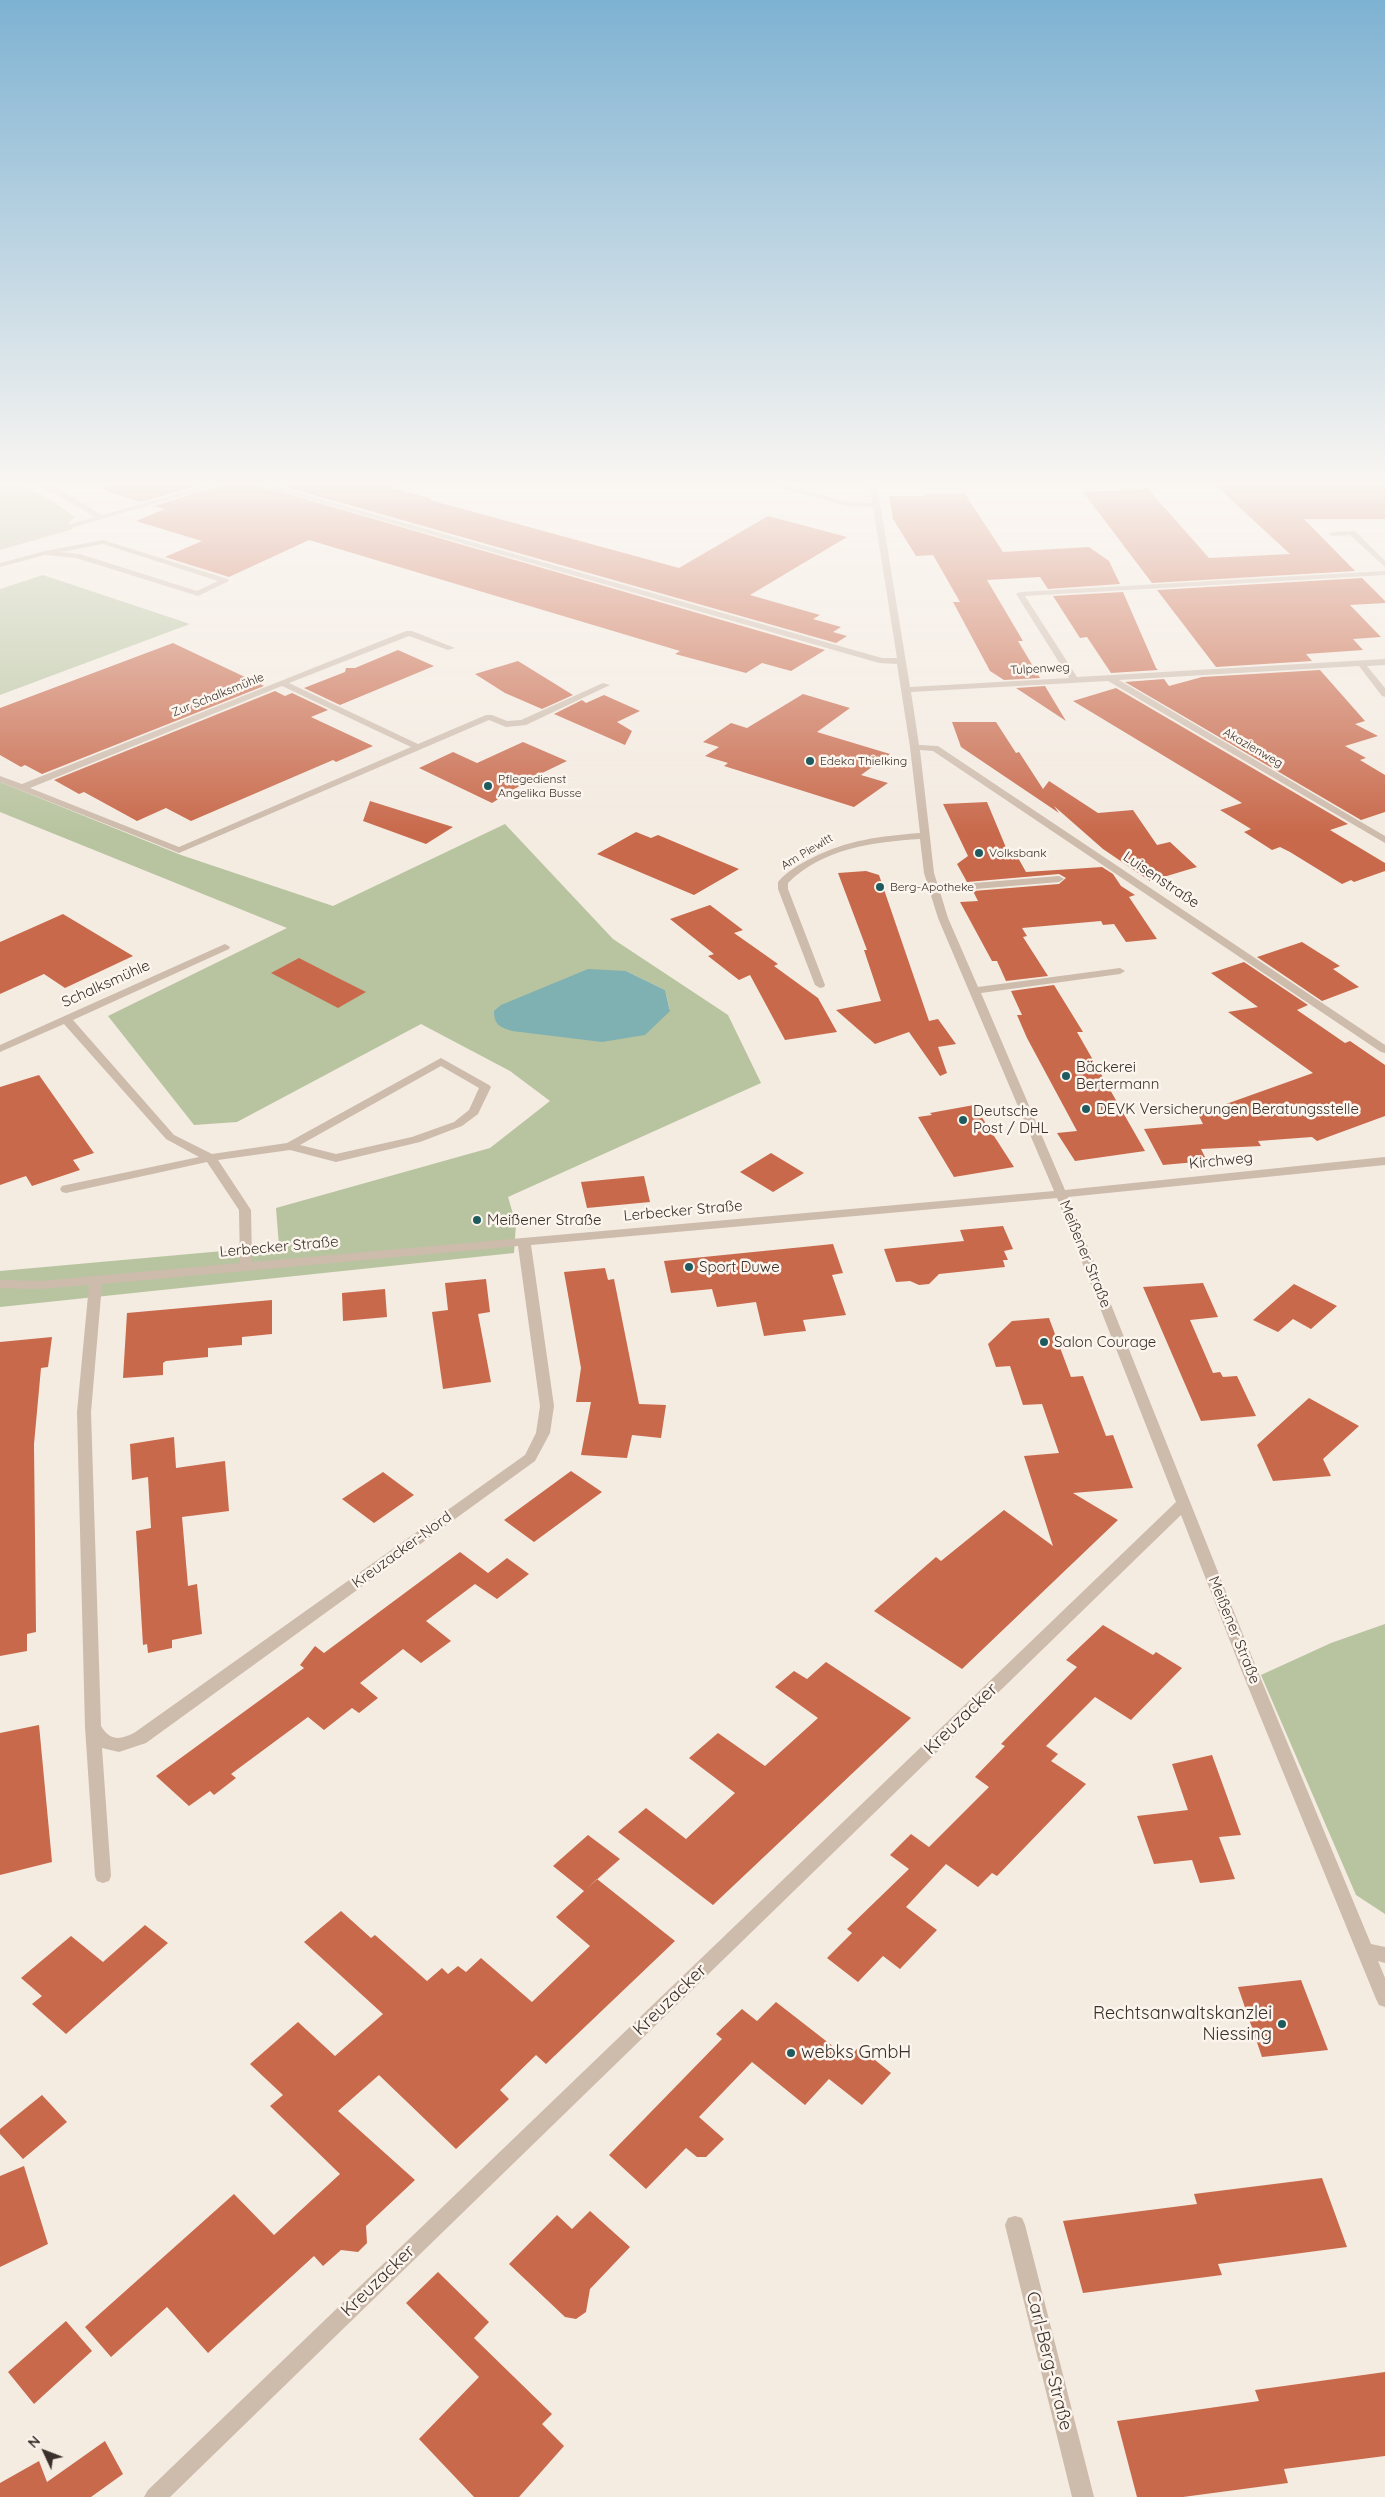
<!DOCTYPE html>
<meta charset="utf-8">
<style>
body{margin:0}
#map{position:relative;width:1385px;height:2497px;overflow:hidden;background:#f4ebe1;font-family:Quicksand,sans-serif}
canvas{display:block}
.north{position:absolute;left:20px;top:2427px;width:50px;height:50px;-webkit-text-stroke:4px #fbf5ee;paint-order:stroke;rotate:313deg;font-size:14px;font-weight:700;line-height:20px;text-align:center;color:#3b302b}
.north::after{content:'';display:block;margin:auto;width:18px;height:22px;background:#3b302b;clip-path:polygon(50% 0,100% 100%,50% 72%,0 100%)}
</style>
<div id="map">
<canvas width="1385" height="2497"></canvas>
<div class="north">N</div>
</div>
<script>
const c = document.querySelector('canvas').getContext('2d');
c.lineJoin = 'round';
function fill(path, color) { c.fillStyle = color; c.fill(path, 'evenodd'); }
function trace(path, color, width, dash) { c.strokeStyle = color; c.lineWidth = width; c.lineCap = dash ? 'butt' : 'round'; c.setLineDash(dash || []); c.stroke(path); }
function label(font, color, halo, rows, align = 'center') {
  c.font = font + ' Quicksand,sans-serif'; c.lineWidth = 5; c.setLineDash([]); c.textBaseline = 'middle'; c.strokeStyle = halo; c.fillStyle = color; for (const [text, x, y, turn = 0] of rows) {
    c.save(); c.translate(x, y); c.rotate((+turn || 0) * Math.PI / 180); c.textAlign = isNaN(turn) ? turn : align; if (halo) c.strokeText(text, 0, 0); c.fillText(text, 0, 0); c.restore();
  }
}
const green = new Path2D(`
 M 0,484 C 29,484 52,500 75,517 L 68,524 L 73,529 L 0,550 Z
 M 43,575 L 190,624 L 0,695 L 0,589 Z
 M 0,782 L 181,855 L 333,906 L 505,824 L 613,939 L 728,1015 L 761,1083 L 508,1197 L 516,1224 L 514,1253 L 0,1307 L 0,1271 L 279,1246 L 276,1208 L 490,1148 L 550,1101 L 510,1071 L 421,1024 L 237,1122 L 194,1125 L 108,1016 L 287,928 L 0,812 ZM 626,971 L 665,990 L 670,1010 Z
 M 1385,1624 L 1385,1914 L 1356,1895 L 1261,1675 L 1331,1643 Z`);
const water = new Path2D(`
 M 588,969 L 626,971 L 665,990 L 670,1011 L 645,1035 L 602,1042 L 512,1031 C 499,1027 494,1024 494,1011 L 501,1005 Z`);
const building = new Path2D(`
 M 105,484 L 204,484 L 141,502 L 104,490 Z
 M 226,484 L 253,484 L 825,650 L 791,671 L 762,663 L 746,673 L 675,654 L 680,651 L 309,540 L 229,577 L 165,557 L 202,541 L 136,521 L 165,509 L 154,506 Z
 M 275,484 L 394,484 L 394,488 L 432,499 L 430,500 L 679,568 L 768,516 L 847,537 L 750,595 L 820,615 L 813,619 L 841,627 L 833,632 L 847,636 L 836,643 Z
 M 1214,484 L 1385,484 L 1385,519 L 1304,519 L 1355,571 L 1152,583 L 1083,492 L 1148,489 L 1209,558 L 1290,554 Z
 M 925,494 L 965,494 L 1003,552 L 1089,547 L 1109,561 L 1120,584 L 1048,589 L 1040,577 L 987,580 L 1023,641 L 1018,641 L 1040,678 L 1004,680 L 990,671 L 953,602 L 960,602 L 933,555 L 916,556 L 893,519 L 889,496 L 925,496 Z
 M 1362,578 L 1385,601 L 1385,603 L 1350,605 L 1381,637 L 1353,639 L 1363,650 L 1306,654 L 1312,661 L 1216,667 L 1157,590 Z
 M 1123,592 L 1156,668 L 1158,670 L 1111,673 L 1087,637 L 1080,638 L 1053,596 Z
 M 173,643 L 264,686 L 42,774 L 25,765 L 21,767 L 0,755 L 0,708 Z
 M 398,650 L 434,666 L 340,705 L 304,688 L 345,672 L 346,668 L 355,668 Z
 M 518,661 L 573,695 L 542,709 L 505,693 L 475,674 Z
 M 1320,670 L 1365,721 L 1355,724 L 1378,736 L 1345,746 L 1366,758 L 1360,760 L 1385,775 L 1385,812 L 1361,820 L 1125,682 L 1164,679 L 1169,686 L 1202,677 Z
 M 1045,686 L 1066,721 L 1016,688 Z
 M 1116,688 L 1348,824 L 1330,830 L 1385,863 L 1385,871 L 1354,882 L 1351,880 L 1342,884 L 1290,852 L 1280,847 L 1272,850 L 1244,832 L 1251,829 L 1220,810 L 1242,803 L 1073,701 Z
 M 275,691 L 285,696 L 292,693 L 328,710 L 311,717 L 373,746 L 336,762 L 333,760 L 191,821 L 166,808 L 137,821 L 84,792 L 79,794 L 54,780 Z
 M 803,694 L 850,708 L 817,732 L 890,754 L 861,775 L 888,783 L 854,807 L 724,766 L 728,763 L 705,756 L 719,747 L 703,742 L 731,723 L 747,728 Z
 M 604,695 L 640,711 L 617,722 L 632,731 L 625,745 L 554,714 L 582,700 L 586,703 Z
 M 952,722 L 996,722 L 1016,753 L 1019,752 L 1043,789 L 1049,781 L 1098,813 L 1133,810 L 1157,845 L 1170,842 L 1197,867 L 1150,881 L 1103,849 L 1054,806 L 1059,813 L 961,747 Z
 M 523,742 L 567,761 L 534,777 L 492,803 L 419,768 L 453,752 L 477,763 Z
 M 370,801 L 453,827 L 426,844 L 363,821 Z
 M 987,802 L 1007,850 L 1013,849 L 1026,872 L 1102,867 L 1113,874 L 1121,886 L 1135,895 L 1129,897 L 1157,939 L 1126,942 L 1114,924 L 1103,925 L 1101,921 L 1022,928 L 1027,936 L 1023,937 L 1048,976 L 1006,981 L 997,961 L 992,961 L 960,902 L 978,901 L 973,891 L 1059,884 L 1066,878 L 1059,874 L 967,882 L 957,864 L 968,856 L 943,804 Z
 M 636,832 L 651,838 L 658,835 L 739,869 L 694,895 L 597,854 Z
 M 866,871 L 879,875 L 929,1021 L 938,1019 L 956,1044 L 938,1047 L 947,1073 L 940,1076 L 909,1032 L 875,1044 L 836,1010 L 881,1001 L 864,950 L 867,950 L 838,873 Z
 M 710,905 L 743,930 L 734,933 L 778,964 L 774,966 L 818,998 L 837,1032 L 785,1040 L 750,975 L 739,980 L 708,956 L 714,954 L 670,919 Z
 M 63,914 L 133,956 L 65,988 L 44,974 L 0,994 L 0,942 Z
 M 1302,942 L 1340,966 L 1333,969 L 1359,987 L 1322,1001 L 1257,957 Z
 M 299,958 L 334,976 L 366,992 L 338,1008 L 271,973 Z
 M 1244,962 L 1308,1005 L 1297,1010 L 1345,1043 L 1350,1041 L 1385,1065 L 1385,1116 L 1317,1141 L 1312,1137 L 1258,1141 L 1261,1146 L 1201,1149 L 1207,1161 L 1163,1165 L 1144,1129 L 1203,1124 L 1198,1114 L 1313,1073 L 1228,1012 L 1258,1007 L 1211,973 Z
 M 1054,985 L 1083,1032 L 1077,1032 L 1145,1151 L 1075,1161 L 1057,1133 L 1077,1131 L 1027,1038 L 1017,1015 L 1022,1015 L 1011,991 Z
 M 39,1075 L 94,1153 L 73,1160 L 80,1170 L 32,1186 L 26,1176 L 0,1185 L 0,1087 Z
 M 974,1105 L 1014,1167 L 954,1177 L 918,1117 L 932,1115 L 930,1113 Z
 M 771,1153 L 804,1173 L 773,1192 L 740,1172 Z
 M 644,1176 L 650,1202 L 587,1208 L 581,1182 Z
 M 1003,1226 L 1013,1249 L 1004,1251 L 1008,1260 L 1003,1260 L 1005,1267 L 939,1274 L 929,1284 L 919,1285 L 910,1281 L 896,1282 L 884,1249 L 964,1241 L 960,1230 Z
 M 833,1244 L 843,1273 L 832,1275 L 846,1315 L 803,1320 L 806,1331 L 787,1333 L 764,1336 L 756,1302 L 717,1307 L 712,1289 L 671,1293 L 664,1261 Z
 M 605,1268 L 608,1280 L 614,1279 L 639,1404 L 666,1405 L 661,1438 L 632,1435 L 627,1458 L 581,1455 L 591,1402 L 576,1402 L 581,1368 L 564,1272 Z
 M 486,1279 L 490,1312 L 478,1314 L 491,1382 L 443,1389 L 432,1312 L 448,1310 L 445,1283 Z
 M 1203,1283 L 1218,1317 L 1190,1320 L 1213,1373 L 1220,1372 L 1223,1377 L 1237,1376 L 1256,1416 L 1201,1421 L 1143,1287 Z
 M 1294,1284 L 1337,1306 L 1311,1329 L 1293,1319 L 1278,1332 L 1253,1320 Z
 M 385,1289 L 387,1317 L 343,1321 L 342,1293 Z
 M 272,1300 L 272,1334 L 242,1337 L 242,1345 L 208,1348 L 208,1357 L 166,1361 L 163,1363 L 163,1375 L 123,1378 L 127,1313 Z
 M 1049,1318 L 1071,1377 L 1083,1376 L 1106,1436 L 1113,1435 L 1133,1488 L 1073,1493 L 1118,1520 L 962,1669 L 874,1611 L 936,1557 L 941,1561 L 1004,1510 L 1053,1546 L 1024,1456 L 1059,1453 L 1042,1404 L 1023,1405 L 1010,1366 L 996,1367 L 988,1344 L 1012,1321 Z
 M 52,1337 L 48,1367 L 41,1368 L 34,1444 L 36,1632 L 27,1634 L 27,1651 L 0,1656 L 0,1342 Z
 M 1309,1398 L 1359,1426 L 1323,1459 L 1331,1476 L 1273,1481 L 1257,1445 Z
 M 174,1437 L 176,1468 L 225,1461 L 229,1511 L 182,1517 L 188,1586 L 197,1584 L 202,1634 L 172,1640 L 172,1648 L 148,1653 L 147,1644 L 143,1645 L 136,1531 L 151,1528 L 148,1477 L 132,1480 L 130,1444 Z
 M 571,1471 L 602,1492 L 534,1542 L 504,1520 Z
 M 383,1472 L 414,1495 L 374,1523 L 342,1499 Z
 M 460,1552 L 488,1573 L 507,1558 L 529,1574 L 497,1599 L 475,1584 L 426,1621 L 451,1641 L 421,1663 L 403,1649 L 360,1683 L 378,1698 L 359,1713 L 352,1708 L 324,1730 L 308,1717 L 231,1774 L 236,1778 L 214,1795 L 210,1791 L 189,1806 L 156,1776 L 304,1668 L 300,1665 L 315,1646 L 324,1653 Z
 M 1103,1625 L 1153,1655 L 1156,1652 L 1182,1668 L 1131,1720 L 1095,1697 L 1046,1746 L 1058,1754 L 1051,1761 L 1086,1784 L 997,1876 L 992,1873 L 978,1887 L 946,1864 L 906,1907 L 937,1930 L 900,1969 L 883,1956 L 858,1982 L 827,1958 L 852,1933 L 847,1929 L 909,1869 L 890,1855 L 911,1834 L 929,1847 L 989,1787 L 975,1777 L 1005,1746 L 1001,1744 L 1077,1667 L 1066,1660 Z
 M 826,1662 L 911,1718 L 713,1905 L 618,1832 L 646,1808 L 686,1839 L 735,1793 L 689,1758 L 718,1733 L 765,1766 L 818,1718 L 775,1687 L 794,1671 L 807,1679 Z
 M 39,1725 L 52,1862 L 0,1875 L 0,1733 Z
 M 1212,1755 L 1241,1835 L 1219,1837 L 1235,1879 L 1200,1883 L 1192,1860 L 1154,1864 L 1137,1816 L 1188,1810 L 1172,1764 Z
 M 588,1835 L 620,1859 L 584,1891 L 553,1866 Z
 M 597,1879 L 675,1941 L 546,2064 L 536,2055 L 500,2090 L 509,2099 L 456,2149 L 379,2075 L 338,2111 L 415,2180 L 366,2226 L 367,2243 L 358,2252 L 341,2250 L 323,2266 L 314,2256 L 208,2353 L 167,2307 L 111,2357 L 85,2327 L 234,2194 L 274,2235 L 340,2174 L 270,2106 L 283,2095 L 250,2064 L 298,2022 L 335,2056 L 383,2014 L 304,1942 L 341,1911 L 371,1938 L 375,1935 L 427,1981 L 442,1968 L 448,1974 L 458,1966 L 466,1972 L 481,1958 L 532,2002 L 590,1946 L 556,1917 Z
 M 145,1925 L 168,1943 L 66,2034 L 32,2004 L 42,1996 L 21,1978 L 71,1936 L 103,1962 Z
 M 1301,1980 L 1328,2050 L 1262,2057 L 1238,1987 Z
 M 776,2002 L 848,2058 L 859,2047 L 891,2073 L 862,2105 L 829,2079 L 805,2105 L 752,2062 L 699,2117 L 724,2139 L 706,2157 L 697,2157 L 686,2148 L 646,2189 L 609,2155 L 722,2039 L 716,2034 L 742,2009 L 757,2021 Z
 M 42,2095 L 67,2122 L 23,2159 L 0,2134 L 0,2129 Z
 M 24,2166 L 48,2244 L 0,2267 L 0,2176 Z
 M 1322,2178 L 1347,2247 L 1218,2264 L 1222,2275 L 1083,2293 L 1063,2221 L 1197,2204 L 1194,2194 Z
 M 590,2211 L 630,2247 L 590,2289 L 586,2312 L 576,2319 L 565,2317 L 509,2264 L 557,2215 L 572,2229 Z
 M 438,2272 L 489,2322 L 474,2338 L 552,2414 L 542,2424 L 564,2446 L 519,2497 L 474,2497 L 419,2439 L 479,2377 L 406,2303 Z
 M 66,2321 L 92,2351 L 34,2404 L 8,2372 Z
 M 1385,2372 L 1385,2456 L 1284,2469 L 1288,2483 L 1183,2497 L 1137,2497 L 1117,2421 L 1259,2401 L 1255,2390 Z
 M 105,2441 L 123,2474 L 91,2497 L 0,2497 L 0,2483 L 39,2461 L 47,2482 Z`);
const minor = new Path2D(`
 M 32,484 C 59,484 80,502 102,515 L 212,484 L 224,484 L 0,548 L 0,544 L 95,517 L 52,492 Z
 M 255,484 L 267,484 L 882,658 L 897,658 L 873,507 L 847,506 L 768,484 L 781,484 L 847,502 L 872,503 L 869,484 L 877,484 L 910,687 L 1069,678 L 1016,594 L 1020,592 L 1385,571 L 1385,575 L 1025,596 L 1077,677 L 1385,659 L 1385,665 L 1367,666 L 1385,688 L 1385,697 L 1382,696 L 1359,666 L 1119,680 L 1385,836 L 1385,843 L 1108,681 L 911,692 L 919,745 L 938,746 L 1385,1045 L 1385,1053 L 1381,1052 L 933,751 L 920,750 L 934,873 L 938,886 L 1059,876 L 1064,879 L 1059,882 L 940,892 L 948,918 L 978,987 L 1120,968 L 1125,971 L 1120,974 L 981,993 L 1065,1190 L 1385,1157 L 1385,1165 L 1068,1197 L 1258,1672 L 1371,1944 L 1385,1947 L 1385,1963 L 1378,1961 L 1385,1978 L 1385,2007 L 1379,2005 L 1376,1999 L 1242,1672 L 1181,1515 L 170,2497 L 144,2497 L 148,2490 L 1176,1502 L 1057,1198 L 531,1245 L 554,1406 L 550,1433 L 535,1461 L 146,1743 L 119,1752 L 102,1748 L 111,1876 L 109,1881 L 103,1883 L 97,1881 L 95,1876 L 85,1727 L 77,1412 L 89,1285 L 39,1289 L 0,1288 L 0,1280 L 39,1281 L 240,1263 L 239,1210 L 207,1162 L 66,1193 L 62,1192 L 60,1189 L 62,1186 L 66,1185 L 199,1157 L 166,1139 L 64,1024 L 0,1052 L 0,1045 L 225,944 L 230,947 L 229,949 L 73,1020 L 174,1135 L 212,1154 L 287,1143 L 441,1058 L 489,1085 L 491,1087 L 478,1114 L 462,1126 L 420,1142 L 336,1162 L 290,1150 L 218,1160 L 251,1210 L 252,1262 L 1054,1191 L 938,918 L 924,873 L 920,839 C 874,842 823,848 788,883 L 788,889 L 825,985 L 824,987 L 820,988 L 815,985 L 778,889 L 778,882 C 787,871 800,864 812,858 C 847,840 881,836 920,833 L 910,747 L 897,664 L 879,663 ZM 441,1066 L 479,1088 L 469,1110 L 454,1122 L 412,1137 L 336,1154 L 300,1145 ZM 518,1246 L 540,1406 L 536,1433 L 525,1455 L 134,1733 C 120,1740 110,1741 101,1726 L 91,1412 L 102,1284 Z
 M 1049,484 L 1084,484 L 1081,486 Z
 M 1355,531 L 1385,561 L 1385,567 L 1350,535 L 1332,536 L 1328,534 L 1332,532 Z
 M 103,540 L 228,579 L 229,581 L 198,596 L 76,558 L 45,555 L 0,567 L 0,563 L 45,551 ZM 103,544 L 218,581 L 197,591 L 80,554 L 61,552 Z
 M 406,631 L 412,631 L 455,648 L 448,650 L 409,636 L 289,683 L 418,744 L 486,715 L 492,715 L 507,721 L 521,720 L 603,683 L 610,685 L 526,725 L 506,727 L 489,720 L 179,853 L 0,782 L 0,776 L 22,784 ZM 282,686 L 411,747 L 179,847 L 30,788 Z
 M 1015,2216 L 1022,2218 L 1025,2225 L 1094,2497 L 1072,2497 L 1005,2225 L 1008,2218 Z`);
const markers = [
 [810,761,5,"#1f5a5e"],
 [488,786,5,"#1f5a5e"],
 [979,853,5,"#1f5a5e"],
 [880,887,5,"#1f5a5e"],
 [1066,1076,5,"#1f5a5e"],
 [1086,1109,5,"#1f5a5e"],
 [963,1120,5,"#1f5a5e"],
 [477,1220,5,"#1f5a5e"],
 [689,1267,5,"#1f5a5e"],
 [1044,1342,5,"#1f5a5e"],
 [1282,2024,5,"#1f5a5e"],
 [791,2053,5,"#1f5a5e"]
];
const farStreetnames = [
 ["Tulpenweg",1040,669,-3],
 ["Zur Schalksmühle",218,695,-22],
 ["Akazienweg",1253,748,30],
 ["Am Piewitt",807,852,-31]
];
const farPoinames = [
 ["Edeka Thielking",820,761],
 ["Pflegedienst",498,779],
 ["Angelika Busse",498,793],
 ["Volksbank",989,853],
 ["Berg-Apotheke",890,887]
];
const streetNames = [
 ["Luisenstraße",1161,880,34],
 ["Schalksmühle",106,984,-24],
 ["Kirchweg",1221,1161,-6],
 ["Lerbecker Straße",683,1211,-5],
 ["Lerbecker Straße",279,1247,-5],
 ["Meißener Straße",1085,1254,68],
 ["Kreuzacker-Nord",402,1550,-36],
 ["Meißener Straße",1234,1630,68]
];
const poiNames = [
 ["Bäckerei",1076,1067],
 ["Bertermann",1076,1084],
 ["DEVK Versicherungen Beratungsstelle",1096,1109],
 ["Deutsche",973,1111],
 ["Post / DHL",973,1128],
 ["Meißener Straße",487,1220],
 ["Sport Duwe",699,1267],
 ["Salon Courage",1054,1342]
];
const nearStreetnames = [
 ["Kreuzacker",961,1719,-44],
 ["Kreuzacker",670,2000,-44],
 ["Kreuzacker",378,2281,-44],
 ["Carl-Berg-Straße",1049,2361,76]
];
const nearPoinames = [
 ["Rechtsanwaltskanzlei",1272,2014],
 ["Niessing",1272,2035],
 ["webks GmbH",801,2053,"left"]
];
fill(green, '#b8c4a0');
fill(water, '#7fb0b2');
fill(building, '#c8694b');
fill(minor, '#cdbbac');
const sky = c.createLinearGradient(0, 0, 0, 834);
sky.addColorStop(0, '#7eb2d2');
sky.addColorStop(0.58, '#faf6f2');
sky.addColorStop(1, '#faf6f200');
c.fillStyle = sky;
c.fillRect(0, 0, 1385, 834);
for (const [x, y, r, color] of markers) { const dot = new Path2D(); dot.arc(x, y, r, 0, 2 * Math.PI); c.fillStyle = color; c.fill(dot); trace(dot, '#fbf5ee', 2); }
label('12px', '#3b302b', '#fbf5ee', farStreetnames);
label('12px', '#3b302b', '#fbf5ee', farPoinames, 'left');
label('15px', '#3b302b', '#fbf5ee', streetNames);
label('15px', '#3b302b', '#fbf5ee', poiNames, 'left');
label('18px', '#3b302b', '#fbf5ee', nearStreetnames);
label('18px', '#3b302b', '#fbf5ee', nearPoinames, 'right');
</script>
